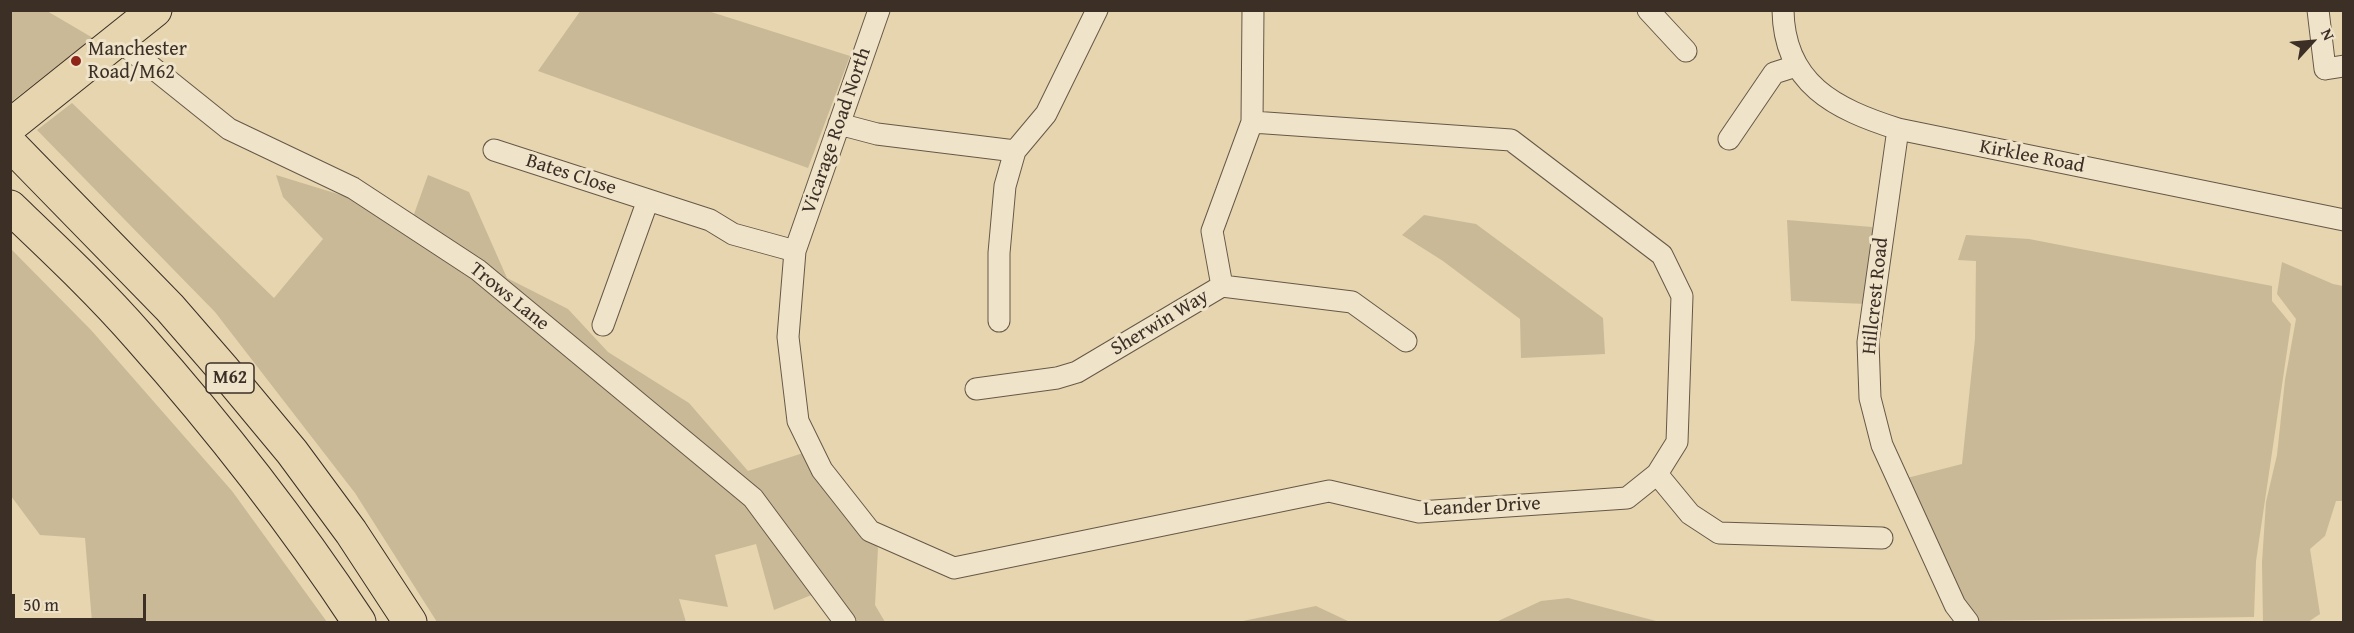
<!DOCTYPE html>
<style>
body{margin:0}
#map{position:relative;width:2354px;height:633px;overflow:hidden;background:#e6d5ae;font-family:"Gentium Book Plus",serif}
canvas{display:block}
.frame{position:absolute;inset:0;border:12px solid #3c2f26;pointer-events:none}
.north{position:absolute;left:2282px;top:12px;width:60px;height:60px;-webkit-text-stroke:4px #efe4ca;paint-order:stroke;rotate:64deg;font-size:16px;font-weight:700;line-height:24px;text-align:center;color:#3c2f26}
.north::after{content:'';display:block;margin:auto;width:21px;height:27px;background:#3c2f26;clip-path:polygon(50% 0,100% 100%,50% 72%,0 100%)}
.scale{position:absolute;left:12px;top:594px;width:134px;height:27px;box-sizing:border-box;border:3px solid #3c2f26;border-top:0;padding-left:8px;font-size:18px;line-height:21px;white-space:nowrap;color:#3c2f26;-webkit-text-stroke:4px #efe4ca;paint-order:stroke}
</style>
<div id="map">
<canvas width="2354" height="633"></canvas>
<div class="frame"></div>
<div class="north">N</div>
<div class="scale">50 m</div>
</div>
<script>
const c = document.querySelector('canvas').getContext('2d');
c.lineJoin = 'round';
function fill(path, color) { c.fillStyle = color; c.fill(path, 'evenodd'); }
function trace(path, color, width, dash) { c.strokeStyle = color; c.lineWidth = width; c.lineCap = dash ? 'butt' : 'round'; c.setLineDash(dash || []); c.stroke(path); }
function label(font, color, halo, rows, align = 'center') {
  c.font = font + ' "Gentium Book Plus",serif'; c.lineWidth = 6; c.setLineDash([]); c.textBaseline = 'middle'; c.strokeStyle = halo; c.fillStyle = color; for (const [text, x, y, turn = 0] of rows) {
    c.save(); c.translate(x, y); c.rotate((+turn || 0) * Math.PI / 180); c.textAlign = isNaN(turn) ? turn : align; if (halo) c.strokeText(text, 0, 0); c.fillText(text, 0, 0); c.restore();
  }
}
const green = new Path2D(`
 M 11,10 L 47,11 L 93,38 L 11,102 Z
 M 581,10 L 708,11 L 850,56 L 808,168 L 538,71 Z
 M 72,103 L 274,298 L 323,239 L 283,197 L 276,175 L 413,217 L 428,175 L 469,192 L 507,278 L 568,309 L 608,352 L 689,403 L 748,471 L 803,453 L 878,548 L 875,605 L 885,622 L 838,622 L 814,594 L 774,610 L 756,544 L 715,555 L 728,607 L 679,599 L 686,622 L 437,622 L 355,493 L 215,312 L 37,130 Z
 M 1424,215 L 1476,224 L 1603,318 L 1605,354 L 1521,358 L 1520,319 L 1443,261 L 1402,235 Z
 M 1787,220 L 1872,227 L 1876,235 L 1867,304 L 1791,301 Z
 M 1966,235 L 2029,239 L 2272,286 L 2272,301 L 2291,324 L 2256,561 L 2254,617 L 1978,621 L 1957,591 L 1907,478 L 1962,464 L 1975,339 L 1976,261 L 1958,260 Z
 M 11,249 L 91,330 L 232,491 L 327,622 L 92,622 L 85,538 L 40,535 L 11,496 Z
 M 2282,262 L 2333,284 L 2343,286 L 2343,501 L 2336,501 L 2325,536 L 2310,549 L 2320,614 L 2308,622 L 2263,622 L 2262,562 L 2266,502 L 2277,455 L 2285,380 L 2296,319 L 2277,294 Z
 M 1568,598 L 1660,622 L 1496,622 L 1541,601 Z
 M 1316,606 L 1350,622 L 1238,622 Z`);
const minor = new Path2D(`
 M 879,10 L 795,251 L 788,337 L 798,421 L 822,470 L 870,531 L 954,568 L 1329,491 L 1419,512 L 1627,498 L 1657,474 L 1677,442 L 1682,296 L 1662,255 L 1511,140 L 1252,122
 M 1648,10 L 1686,51
 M 1783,10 C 1784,84 1835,109 1898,129 L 2344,220
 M 2318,10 L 2325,69 L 2344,66
 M 118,40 L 229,129 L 353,188 L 478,270 L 753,498 L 845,622
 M 839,124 L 877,134 L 1015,151
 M 1898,129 L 1868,342 L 1870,398 L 1882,445 L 1955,605 L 1968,622
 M 1729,139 L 1774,73 L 1796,66
 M 494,150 L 710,220 L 733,234 L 795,251
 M 1222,286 L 1212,231 L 1252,122 L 1253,10
 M 999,321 L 999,253 L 1005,186 L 1015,151 L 1046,114 L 1097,10
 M 603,325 L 648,200
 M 976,389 L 1057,378 L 1077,372 L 1222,286 L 1352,302 L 1406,341
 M 1657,474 L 1690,514 L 1719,533 L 1882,538`);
const primary = new Path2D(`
 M 10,126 L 155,10`);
const motorway = new Path2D(`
 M 10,144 L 170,308 L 223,369 L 292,452 L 351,532 L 410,622
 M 10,207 C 54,249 99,291 139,337 C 219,427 293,522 359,622`);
const markers = [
 [76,61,6,"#8f2418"]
];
const shields = [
 [230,378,48]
];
const shieldNames = [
 ["M62",230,378]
];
const poiNames = [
 ["Manchester",88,50],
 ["Road/M62",88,73]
];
const streetNames = [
 ["Vicarage Road North",837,131,-71],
 ["Kirklee Road",2032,157,11],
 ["Bates Close",571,175,18],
 ["Hillcrest Road",1876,296,-84],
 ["Trows Lane",509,297,39],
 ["Sherwin Way",1160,323,-31],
 ["Leander Drive",1482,507,-3]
];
fill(green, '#c9b997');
trace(minor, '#665848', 23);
trace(primary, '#3c2f26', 35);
trace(motorway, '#3c2f26', 35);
trace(minor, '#efe4ca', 21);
trace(primary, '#e6d5ae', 33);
trace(motorway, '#e6d5ae', 33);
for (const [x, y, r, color] of markers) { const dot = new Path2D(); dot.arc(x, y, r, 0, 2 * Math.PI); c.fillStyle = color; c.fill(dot); trace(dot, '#efe4ca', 2); }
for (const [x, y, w] of shields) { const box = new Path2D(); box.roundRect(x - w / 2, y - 15, w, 30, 4.5); c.fillStyle = '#efe4ca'; c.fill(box); trace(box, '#3c2f26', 1.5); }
label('bold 18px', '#3c2f26', null, shieldNames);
label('20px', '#3c2f26', '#efe4ca', poiNames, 'left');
label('20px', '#3c2f26', '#efe4ca', streetNames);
</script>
